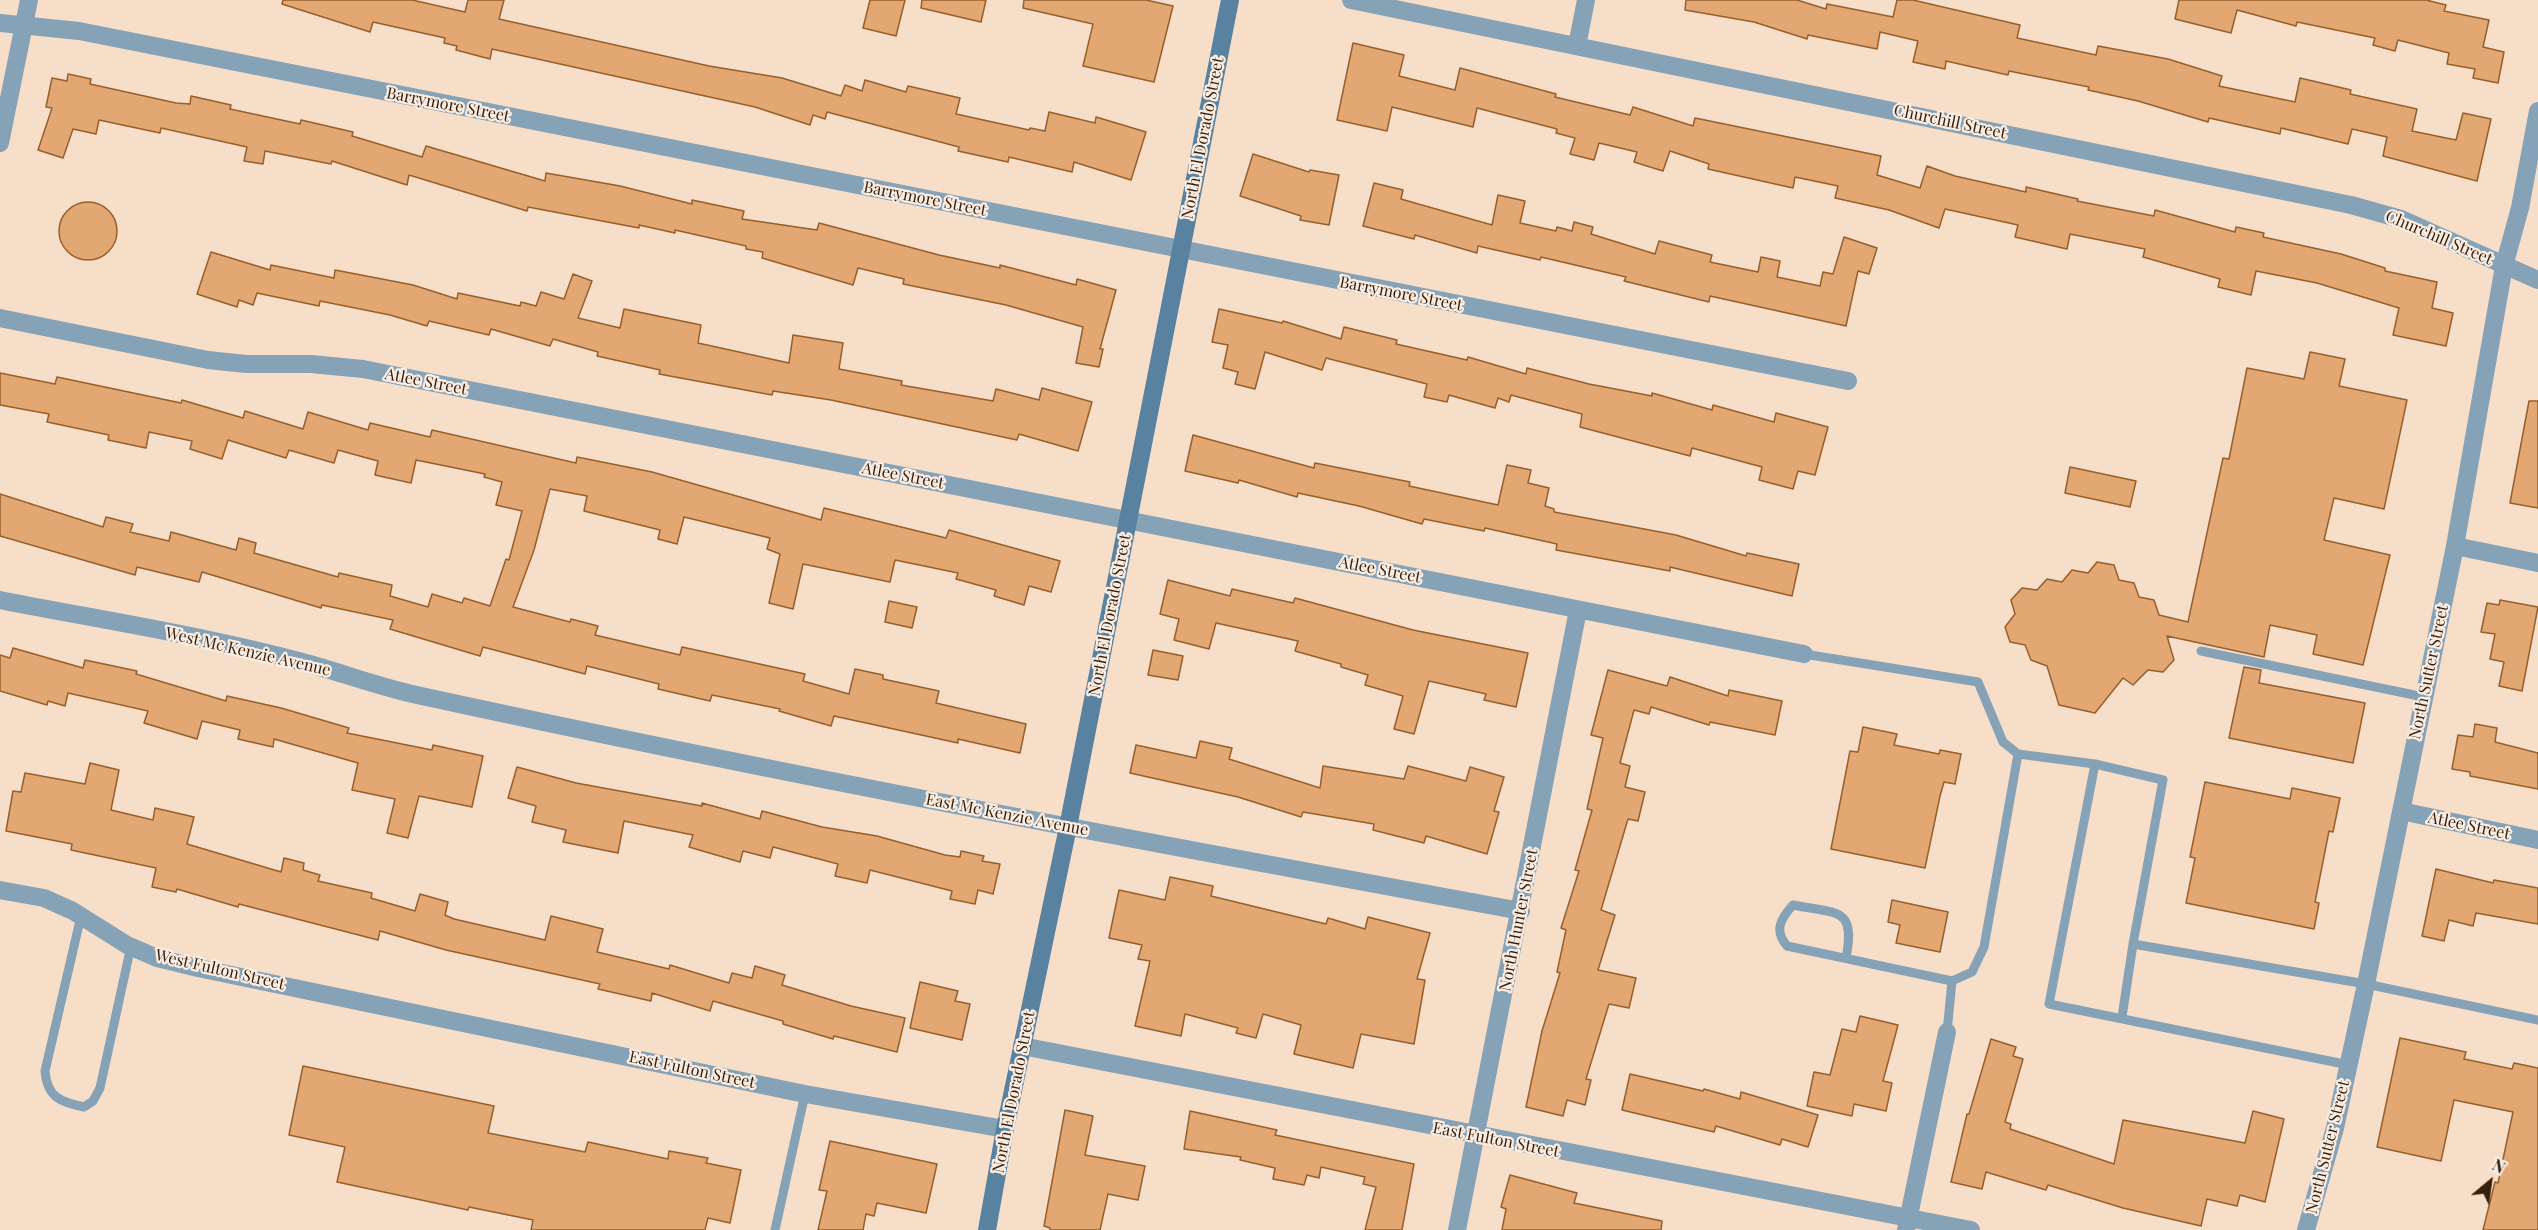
<!DOCTYPE html>
<style>
body{margin:0}
#map{position:relative;width:2538px;height:1230px;overflow:hidden;background:#f7dec9;font-family:"Playfair Display",serif}
canvas{display:block}
.north{position:absolute;left:2460px;top:1152px;width:60px;height:60px;-webkit-text-stroke:4px #faede3;paint-order:stroke;rotate:29deg;font-size:16px;font-weight:700;line-height:24px;text-align:center;color:#371f0a}
.north::after{content:'';display:block;margin:auto;width:21px;height:27px;background:#371f0a;clip-path:polygon(50% 0,100% 100%,50% 72%,0 100%)}
</style>
<div id="map">
<canvas width="2538" height="1230"></canvas>
<div class="north">N</div>
</div>
<script>
const c = document.querySelector('canvas').getContext('2d');
c.lineJoin = 'round';
function fill(path, color) { c.fillStyle = color; c.fill(path, 'evenodd'); }
function trace(path, color, width, dash) { c.strokeStyle = color; c.lineWidth = width; c.lineCap = dash ? 'butt' : 'round'; c.setLineDash(dash || []); c.stroke(path); }
function label(font, color, halo, rows, align = 'center') {
  c.font = font + ' "Playfair Display",serif'; c.lineWidth = 4.5; c.setLineDash([]); c.textBaseline = 'middle'; c.strokeStyle = halo; c.fillStyle = color; for (const [text, x, y, turn = 0] of rows) {
    c.save(); c.translate(x, y); c.rotate((+turn || 0) * Math.PI / 180); c.textAlign = isNaN(turn) ? turn : align; if (halo) c.strokeText(text, 0, 0); c.fillText(text, 0, 0); c.restore();
  }
}
const building = new Path2D(`
 M 283,0 L 412,0 L 465,12 L 468,0 L 504,0 L 499,19 L 709,66 L 782,78 L 841,96 L 845,85 L 862,91 L 865,80 L 906,92 L 908,86 L 960,98 L 956,114 L 1029,130 L 1030,128 L 1045,131 L 1049,112 L 1095,123 L 1096,117 L 1146,132 L 1131,180 L 1074,162 L 1072,172 L 1009,157 L 1008,162 L 958,151 L 959,147 L 827,112 L 825,119 L 813,115 L 810,125 L 755,107 L 492,49 L 490,59 L 456,50 L 457,46 L 444,43 L 445,38 L 373,22 L 370,32 L 282,4 Z
 M 870,0 L 905,0 L 896,36 L 863,28 Z
 M 922,0 L 986,0 L 981,22 L 921,8 Z
 M 1024,0 L 1146,0 L 1173,6 L 1154,82 L 1083,66 L 1093,24 L 1023,8 Z
 M 1686,0 L 1797,0 L 1826,9 L 1827,4 L 1893,17 L 1897,0 L 1913,0 L 2020,25 L 2017,38 L 2096,55 L 2098,46 L 2168,59 L 2222,76 L 2219,86 L 2295,102 L 2300,78 L 2351,90 L 2350,94 L 2417,109 L 2412,131 L 2456,140 L 2463,113 L 2491,119 L 2477,181 L 2383,156 L 2387,137 L 2352,129 L 2348,144 L 2281,128 L 2280,134 L 2209,118 L 2208,122 L 2138,101 L 2088,90 L 2089,87 L 2009,71 L 2008,75 L 1946,61 L 1945,69 L 1913,62 L 1918,41 L 1880,32 L 1877,49 L 1808,35 L 1807,39 L 1754,22 L 1685,10 Z
 M 2179,0 L 2426,0 L 2446,5 L 2444,11 L 2489,20 L 2483,47 L 2504,52 L 2498,83 L 2473,78 L 2475,69 L 2447,64 L 2449,53 L 2398,40 L 2395,51 L 2373,45 L 2375,38 L 2297,22 L 2296,26 L 2237,10 L 2231,33 L 2175,19 Z
 M 1353,43 L 1404,55 L 1399,76 L 1455,90 L 1460,68 L 1556,94 L 1555,97 L 1630,115 L 1633,107 L 1693,126 L 1695,118 L 1881,156 L 1877,175 L 1920,188 L 1927,166 L 1955,176 L 2026,192 L 2026,187 L 2078,199 L 2077,201 L 2154,216 L 2155,210 L 2235,232 L 2236,227 L 2264,233 L 2263,237 L 2341,254 L 2385,268 L 2385,271 L 2437,282 L 2432,308 L 2453,313 L 2446,346 L 2393,335 L 2399,308 L 2317,283 L 2256,271 L 2251,295 L 2218,287 L 2220,279 L 2143,257 L 2145,249 L 2070,234 L 2067,249 L 2015,237 L 2018,225 L 1945,209 L 1939,228 L 1889,210 L 1835,198 L 1838,186 L 1795,177 L 1793,188 L 1708,169 L 1709,164 L 1670,151 L 1663,171 L 1634,162 L 1637,152 L 1599,143 L 1594,160 L 1570,154 L 1575,138 L 1556,133 L 1557,129 L 1477,108 L 1473,127 L 1392,107 L 1387,131 L 1337,120 Z
 M 68,74 L 91,79 L 90,84 L 176,103 L 190,104 L 191,96 L 231,105 L 230,109 L 300,124 L 301,120 L 353,132 L 352,136 L 422,157 L 426,146 L 545,181 L 546,173 L 620,186 L 692,204 L 692,200 L 744,211 L 742,219 L 817,230 L 819,223 L 939,255 L 1000,268 L 1000,265 L 1076,285 L 1077,279 L 1116,290 L 1100,349 L 1103,349 L 1099,367 L 1076,363 L 1083,327 L 1006,305 L 903,284 L 904,279 L 858,268 L 853,285 L 762,258 L 763,252 L 746,249 L 746,246 L 675,230 L 675,233 L 639,225 L 639,228 L 528,207 L 527,211 L 409,175 L 407,185 L 332,161 L 331,164 L 265,151 L 263,164 L 244,161 L 247,147 L 161,128 L 160,133 L 99,120 L 96,134 L 73,129 L 63,158 L 38,150 L 52,108 L 46,107 L 52,78 L 67,81 Z
 M 1253,154 L 1309,172 L 1310,170 L 1339,175 L 1329,225 L 1300,220 L 1301,216 L 1240,196 Z
 M 1374,183 L 1403,190 L 1401,199 L 1492,225 L 1498,195 L 1525,201 L 1520,223 L 1556,231 L 1557,227 L 1572,231 L 1574,222 L 1593,227 L 1591,234 L 1655,254 L 1659,241 L 1712,255 L 1710,262 L 1758,272 L 1761,257 L 1780,261 L 1777,277 L 1820,286 L 1823,272 L 1833,274 L 1844,237 L 1877,248 L 1869,274 L 1858,271 L 1846,326 L 1710,296 L 1709,302 L 1624,281 L 1626,277 L 1541,257 L 1540,260 L 1478,246 L 1477,253 L 1415,235 L 1414,239 L 1363,226 Z
 M59 231a29 29 0 1 1 58 0a29 29 0 1 1-58 0Z
 M 211,252 L 270,270 L 271,265 L 334,278 L 335,270 L 413,285 L 457,299 L 458,293 L 520,306 L 521,302 L 536,306 L 541,292 L 564,299 L 573,274 L 592,281 L 578,318 L 620,328 L 624,309 L 701,325 L 698,343 L 789,363 L 793,335 L 843,343 L 839,369 L 902,381 L 901,385 L 993,401 L 996,389 L 1039,400 L 1042,388 L 1092,402 L 1078,451 L 1019,434 L 1017,440 L 831,400 L 773,391 L 772,395 L 659,374 L 660,370 L 597,356 L 598,352 L 553,339 L 550,346 L 491,329 L 489,335 L 429,321 L 427,326 L 390,315 L 320,301 L 319,306 L 257,293 L 253,305 L 239,300 L 237,307 L 197,294 Z
 M 1219,309 L 1282,323 L 1283,321 L 1341,339 L 1344,327 L 1397,340 L 1396,344 L 1467,360 L 1468,357 L 1526,374 L 1527,368 L 1589,384 L 1652,396 L 1652,393 L 1712,410 L 1713,405 L 1774,422 L 1776,413 L 1828,427 L 1815,475 L 1798,471 L 1793,489 L 1759,480 L 1762,467 L 1692,448 L 1690,456 L 1580,427 L 1582,414 L 1511,395 L 1509,402 L 1498,398 L 1495,408 L 1449,395 L 1447,402 L 1424,397 L 1427,384 L 1326,358 L 1322,370 L 1265,352 L 1255,389 L 1235,384 L 1238,372 L 1223,368 L 1228,345 L 1212,342 Z
 M 2310,352 L 2345,359 L 2339,386 L 2407,400 L 2384,509 L 2334,498 L 2324,540 L 2390,555 L 2363,665 L 2313,654 L 2317,635 L 2270,625 L 2264,657 L 2167,636 L 2174,660 L 2163,672 L 2148,670 L 2133,685 L 2123,678 L 2095,713 L 2059,705 L 2047,666 L 2031,660 L 2025,645 L 2010,642 L 2005,627 L 2015,614 L 2011,600 L 2022,588 L 2037,590 L 2047,579 L 2062,582 L 2072,570 L 2088,573 L 2097,562 L 2114,565 L 2119,580 L 2134,583 L 2139,597 L 2154,600 L 2159,615 L 2188,622 L 2223,458 L 2229,459 L 2247,368 L 2304,379 Z
 M 0,373 L 55,384 L 57,377 L 181,403 L 182,400 L 243,418 L 245,411 L 303,429 L 308,412 L 368,430 L 370,423 L 430,437 L 432,430 L 576,463 L 577,457 L 652,472 L 821,520 L 824,508 L 946,538 L 949,530 L 1060,561 L 1051,592 L 1029,586 L 1024,605 L 994,596 L 996,590 L 956,579 L 958,573 L 895,560 L 890,582 L 803,564 L 793,609 L 769,603 L 780,554 L 767,549 L 770,538 L 684,517 L 677,544 L 658,539 L 660,530 L 584,511 L 587,496 L 550,489 L 534,550 L 513,607 L 570,622 L 571,619 L 598,626 L 595,635 L 680,655 L 682,647 L 805,674 L 803,681 L 849,694 L 855,669 L 883,675 L 883,679 L 939,691 L 936,703 L 1026,724 L 1020,753 L 958,739 L 958,743 L 834,716 L 831,726 L 779,711 L 780,709 L 712,695 L 710,701 L 658,689 L 659,684 L 587,666 L 585,674 L 483,647 L 480,656 L 390,629 L 393,620 L 322,605 L 321,608 L 202,572 L 199,582 L 137,567 L 135,575 L 0,536 L 0,494 L 103,527 L 106,517 L 133,524 L 130,532 L 169,541 L 171,532 L 236,550 L 239,538 L 256,543 L 254,553 L 338,577 L 339,573 L 392,585 L 390,596 L 428,607 L 432,594 L 462,603 L 464,598 L 490,606 L 506,559 L 509,560 L 522,511 L 496,505 L 502,482 L 484,477 L 485,474 L 416,460 L 411,483 L 375,475 L 378,461 L 338,450 L 334,463 L 289,450 L 286,458 L 228,440 L 222,459 L 190,449 L 192,441 L 149,432 L 146,448 L 108,440 L 109,435 L 47,422 L 49,414 L 0,405 Z
 M 2529,401 L 2538,401 L 2538,508 L 2510,503 Z
 M 1193,435 L 1314,468 L 1315,463 L 1410,482 L 1409,486 L 1498,505 L 1507,465 L 1531,470 L 1528,483 L 1549,488 L 1545,506 L 1554,509 L 1554,512 L 1676,535 L 1746,556 L 1747,553 L 1799,564 L 1792,596 L 1670,567 L 1670,571 L 1556,550 L 1557,544 L 1485,528 L 1484,531 L 1424,519 L 1422,524 L 1359,506 L 1298,493 L 1297,497 L 1239,480 L 1238,483 L 1185,471 Z
 M 2070,467 L 2136,481 L 2130,507 L 2065,493 Z
 M 1168,580 L 1230,596 L 1232,589 L 1293,603 L 1295,598 L 1413,630 L 1528,653 L 1516,707 L 1484,700 L 1486,694 L 1429,681 L 1414,734 L 1394,729 L 1403,696 L 1365,685 L 1368,675 L 1341,667 L 1341,664 L 1295,651 L 1298,641 L 1216,623 L 1209,649 L 1174,640 L 1179,619 L 1160,614 Z
 M 2500,600 L 2538,607 L 2522,691 L 2499,686 L 2504,662 L 2490,659 L 2495,634 L 2481,632 L 2487,603 L 2499,605 Z
 M 889,601 L 917,607 L 912,628 L 885,622 Z
 M 13,648 L 83,668 L 85,660 L 137,671 L 136,674 L 226,701 L 227,696 L 281,708 L 349,728 L 347,733 L 432,750 L 433,745 L 483,756 L 472,807 L 419,796 L 408,838 L 387,833 L 395,799 L 352,790 L 358,763 L 274,739 L 273,747 L 238,739 L 240,730 L 202,721 L 197,739 L 144,723 L 148,711 L 68,693 L 65,706 L 48,701 L 47,705 L 0,691 L 0,655 L 10,658 Z
 M 1153,650 L 1183,656 L 1178,680 L 1148,675 Z
 M 2244,667 L 2261,670 L 2259,683 L 2365,703 L 2353,763 L 2229,738 Z
 M 1608,670 L 1667,686 L 1670,677 L 1728,696 L 1729,690 L 1782,701 L 1775,735 L 1710,722 L 1709,725 L 1651,707 L 1649,714 L 1634,710 L 1620,763 L 1630,766 L 1625,787 L 1645,792 L 1638,821 L 1628,819 L 1601,910 L 1615,915 L 1598,970 L 1636,978 L 1629,1008 L 1609,1004 L 1586,1079 L 1591,1080 L 1585,1105 L 1567,1100 L 1563,1116 L 1526,1107 L 1542,1031 L 1560,973 L 1557,972 L 1566,930 L 1561,928 L 1579,871 L 1575,870 L 1592,810 L 1587,809 L 1603,738 L 1591,735 Z
 M 2475,724 L 2497,728 L 2495,742 L 2538,753 L 2538,789 L 2470,776 L 2470,772 L 2452,769 L 2458,735 L 2473,737 Z
 M 1863,727 L 1897,734 L 1894,745 L 1939,754 L 1940,750 L 1961,754 L 1955,784 L 1944,782 L 1940,796 L 1925,868 L 1831,849 L 1850,751 L 1858,752 Z
 M 1200,741 L 1232,748 L 1229,759 L 1320,788 L 1323,766 L 1404,779 L 1408,766 L 1466,781 L 1470,767 L 1504,777 L 1494,811 L 1499,812 L 1487,854 L 1426,836 L 1424,843 L 1373,830 L 1374,824 L 1303,812 L 1301,817 L 1238,797 L 1130,773 L 1136,745 L 1196,758 Z
 M 90,763 L 119,770 L 111,810 L 153,820 L 155,808 L 194,817 L 187,844 L 281,872 L 284,858 L 304,863 L 303,870 L 320,875 L 318,881 L 372,893 L 371,898 L 415,911 L 420,894 L 448,902 L 445,915 L 454,919 L 545,940 L 551,916 L 603,929 L 597,952 L 669,969 L 670,965 L 729,983 L 732,973 L 752,978 L 755,966 L 785,975 L 782,985 L 851,1006 L 905,1018 L 897,1052 L 834,1036 L 833,1039 L 783,1024 L 783,1021 L 713,1001 L 710,1011 L 652,993 L 651,1001 L 598,989 L 600,984 L 446,950 L 380,931 L 378,940 L 239,904 L 238,907 L 177,889 L 176,892 L 152,887 L 156,868 L 71,850 L 72,844 L 6,831 L 13,791 L 21,792 L 25,773 L 85,784 Z
 M 517,767 L 576,783 L 702,806 L 702,803 L 760,819 L 762,811 L 822,827 L 877,836 L 945,855 L 960,857 L 961,851 L 984,856 L 982,861 L 1000,864 L 993,894 L 978,890 L 975,904 L 950,899 L 952,891 L 870,870 L 867,883 L 835,876 L 838,864 L 773,847 L 770,858 L 743,851 L 740,862 L 689,847 L 693,835 L 624,821 L 618,853 L 563,842 L 566,830 L 532,822 L 536,806 L 508,798 Z
 M 2205,782 L 2290,799 L 2292,788 L 2340,798 L 2333,832 L 2329,831 L 2315,902 L 2319,903 L 2314,929 L 2186,903 L 2195,858 L 2190,857 Z
 M 2436,869 L 2493,883 L 2494,880 L 2538,888 L 2538,924 L 2476,913 L 2473,926 L 2449,920 L 2444,941 L 2422,936 Z
 M 1170,877 L 1213,886 L 1211,896 L 1326,924 L 1328,918 L 1365,929 L 1368,917 L 1430,933 L 1417,979 L 1425,980 L 1414,1044 L 1361,1034 L 1353,1068 L 1294,1054 L 1301,1025 L 1263,1014 L 1256,1038 L 1236,1033 L 1238,1028 L 1185,1014 L 1181,1036 L 1135,1026 L 1150,961 L 1138,959 L 1142,945 L 1109,938 L 1119,890 L 1165,900 Z
 M 1892,900 L 1948,912 L 1940,952 L 1896,943 L 1900,925 L 1888,922 Z
 M 920,982 L 958,991 L 955,1001 L 970,1004 L 962,1040 L 910,1028 Z
 M 1860,1016 L 1898,1025 L 1883,1081 L 1892,1083 L 1886,1111 L 1854,1104 L 1852,1116 L 1807,1106 L 1814,1072 L 1830,1075 L 1842,1029 L 1856,1032 Z
 M 2400,1038 L 2466,1052 L 2464,1059 L 2512,1069 L 2514,1063 L 2538,1068 L 2538,1230 L 2483,1230 L 2495,1182 L 2498,1183 L 2513,1112 L 2454,1100 L 2441,1161 L 2377,1147 Z
 M 1991,1039 L 2016,1047 L 2013,1056 L 2023,1059 L 2005,1122 L 2011,1124 L 2010,1129 L 2114,1164 L 2123,1120 L 2245,1143 L 2253,1111 L 2284,1119 L 2265,1202 L 2240,1195 L 2237,1206 L 2207,1199 L 2201,1226 L 2123,1208 L 2048,1185 L 2046,1190 L 1986,1172 L 1982,1189 L 1951,1182 L 1967,1114 L 1969,1114 Z
 M 303,1066 L 494,1106 L 488,1133 L 585,1152 L 588,1142 L 668,1159 L 669,1151 L 708,1158 L 706,1163 L 741,1170 L 730,1223 L 708,1218 L 705,1230 L 531,1230 L 533,1220 L 469,1207 L 468,1210 L 337,1182 L 345,1147 L 289,1135 Z
 M 1630,1074 L 1703,1091 L 1704,1089 L 1740,1099 L 1741,1092 L 1818,1115 L 1808,1147 L 1782,1139 L 1780,1145 L 1716,1126 L 1714,1132 L 1622,1110 Z
 M 1065,1110 L 1093,1116 L 1085,1155 L 1145,1166 L 1138,1200 L 1108,1194 L 1100,1230 L 1050,1230 L 1050,1228 L 1044,1226 Z
 M 1190,1111 L 1277,1130 L 1275,1135 L 1414,1164 L 1402,1230 L 1365,1230 L 1376,1187 L 1363,1184 L 1365,1177 L 1321,1167 L 1319,1178 L 1307,1175 L 1304,1185 L 1273,1179 L 1275,1168 L 1240,1160 L 1241,1157 L 1184,1149 Z
 M 830,1141 L 937,1164 L 926,1213 L 877,1203 L 874,1216 L 866,1214 L 863,1230 L 818,1230 L 827,1191 L 819,1190 Z
 M 1510,1175 L 1577,1193 L 1574,1203 L 1662,1221 L 1661,1230 L 1502,1230 L 1506,1209 L 1501,1207 Z`);
const lane = new Path2D(`
 M 2201,651 L 2424,697
 M 1804,654 L 1978,682 L 2003,742 L 2018,754 L 2095,764 L 2049,1004 L 2349,1065
 M 2095,764 L 2163,780 L 2133,944 L 2366,984 L 2538,1020
 M 81,916 L 45,1071 C 47,1097 60,1102 84,1107 L 93,1101 L 100,1088 L 131,946
 M 1846,958 C 1856,906 1837,914 1793,905 C 1780,919 1774,931 1787,946 L 1952,981 L 1972,972 L 1984,947 L 2018,754
 M 2122,1017 L 2133,944
 M 1947,1032 L 1952,981
 M 775,1230 L 805,1094`);
const street = new Path2D(`
 M 1351,0 L 2351,205 L 2401,219 L 2538,280
 M 0,23 L 79,31 L 1848,381
 M 1577,46 L 1586,0
 M 0,143 L 29,0
 M 0,318 L 208,360 L 246,364 L 311,364 L 363,369 L 1804,654
 M 2455,546 L 2538,563
 M 0,600 C 102,620 206,636 306,663 C 346,674 385,689 426,697 C 790,776 1156,844 1521,911
 M 2401,811 L 2538,840
 M 0,890 L 44,898 L 73,911 L 127,945 L 157,958 L 198,968 L 805,1094 L 1005,1129
 M 1022,1046 L 1971,1230
 M 1457,1230 L 1578,610
 M 1906,1230 L 1947,1032
 M 2306,1230 L 2335,1128 L 2366,984 L 2455,546 L 2504,266 L 2520,208 L 2538,111`);
const secondary = new Path2D(`
 M 987,1230 L 1005,1129 L 1068,827 L 1230,0`);
const streetNames = [
 ["Barrymore Street",448,105,11],
 ["Churchill Street",1950,122,12],
 ["North El Dorado Street",1203,138,-79],
 ["Barrymore Street",925,199,11],
 ["Churchill Street",2439,238,23],
 ["Barrymore Street",1401,294,11],
 ["Atlee Street",426,382,11],
 ["Atlee Street",903,476,11],
 ["Atlee Street",1380,570,11],
 ["North El Dorado Street",1110,615,-79],
 ["West Mc Kenzie Avenue",248,652,13],
 ["North Sutter Street",2429,672,-78],
 ["East Mc Kenzie Avenue",1007,815,11],
 ["Atlee Street",2469,826,12],
 ["North Hunter Street",1519,920,-79],
 ["West Fulton Street",220,970,13],
 ["East Fulton Street",692,1070,12],
 ["North El Dorado Street",1014,1092,-79],
 ["East Fulton Street",1496,1140,11],
 ["North Sutter Street",2328,1147,-76]
];
fill(building, '#e3a774');
trace(building, '#965f2c', 1.5);
trace(lane, '#86a2b7', 9);
trace(street, '#86a2b7', 18);
trace(secondary, '#5882a0', 18);
label('16px', '#371f0a', '#faede3', streetNames);
</script>
